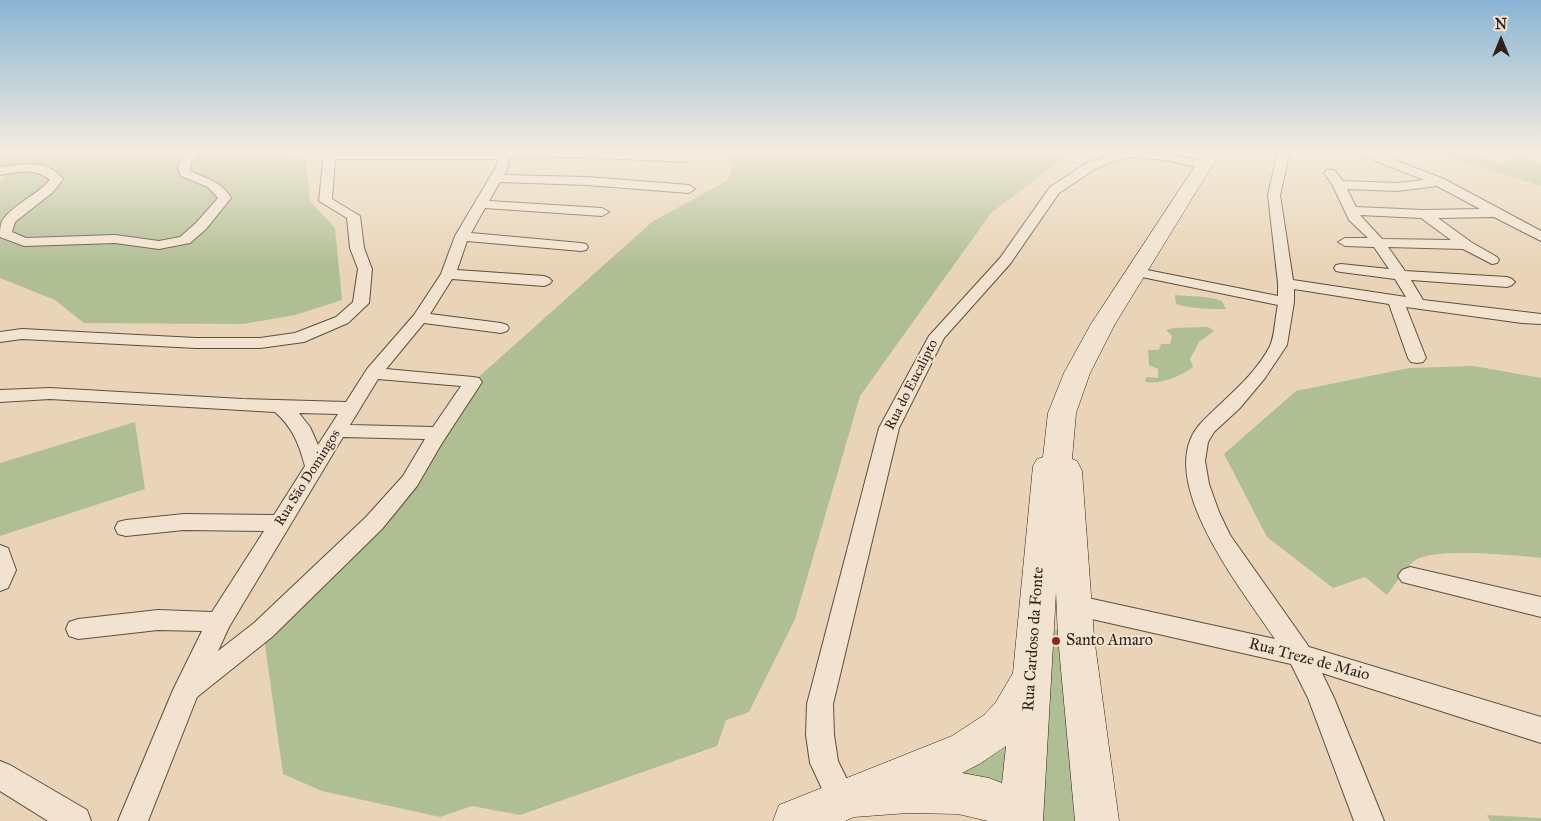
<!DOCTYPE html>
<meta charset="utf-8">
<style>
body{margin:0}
#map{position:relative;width:1541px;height:821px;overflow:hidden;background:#e9d4b7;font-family:"IM FELL Great Primer",serif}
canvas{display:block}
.north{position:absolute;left:1476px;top:15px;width:50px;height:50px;-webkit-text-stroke:4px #f1e3d0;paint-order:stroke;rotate:0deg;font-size:14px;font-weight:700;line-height:20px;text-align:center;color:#312118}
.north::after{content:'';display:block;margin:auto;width:18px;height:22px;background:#312118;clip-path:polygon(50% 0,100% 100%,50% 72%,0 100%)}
</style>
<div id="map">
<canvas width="1541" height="821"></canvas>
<div class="north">N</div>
</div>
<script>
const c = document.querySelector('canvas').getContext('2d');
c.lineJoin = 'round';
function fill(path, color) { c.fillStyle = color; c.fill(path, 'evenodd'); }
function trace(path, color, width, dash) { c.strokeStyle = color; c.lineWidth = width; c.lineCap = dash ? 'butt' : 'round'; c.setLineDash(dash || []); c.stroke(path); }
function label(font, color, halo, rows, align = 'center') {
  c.font = font + ' "IM FELL Great Primer",serif'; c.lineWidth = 4; c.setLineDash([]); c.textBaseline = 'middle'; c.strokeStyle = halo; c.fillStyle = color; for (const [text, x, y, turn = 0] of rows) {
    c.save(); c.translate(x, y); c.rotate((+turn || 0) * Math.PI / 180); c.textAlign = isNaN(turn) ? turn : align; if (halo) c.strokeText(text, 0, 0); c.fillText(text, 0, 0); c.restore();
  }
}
const green = new Path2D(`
 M 0,151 L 256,151 L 306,160 L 310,201 L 335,228 L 342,300 L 295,315 L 243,324 L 84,323 L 55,300 L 0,278 L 0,183 L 8,173 L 0,173 Z
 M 729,151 L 1073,151 L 991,213 L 860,396 L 795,619 L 749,712 L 726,720 L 717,746 L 520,815 L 472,806 L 440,817 L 322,791 L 283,774 L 263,630 L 374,523 L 473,382 L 652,222 L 726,181 L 732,169 Z
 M 1430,151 L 1468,151 L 1497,163 L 1519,160 L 1498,151 L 1510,151 L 1541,164 L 1541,186 Z
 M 1175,295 C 1193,297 1204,295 1222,301 L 1226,309 C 1209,309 1194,309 1176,304 Z
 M 1208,327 L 1214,331 L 1199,342 L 1190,359 L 1193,367 C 1182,376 1159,385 1145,382 L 1146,377 L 1158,378 L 1158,369 L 1149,365 L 1148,350 L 1159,350 L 1161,344 L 1170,344 L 1172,336 L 1166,330 L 1173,328 Z
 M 1474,366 L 1541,378 L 1541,558 C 1514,555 1440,548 1417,559 C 1408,564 1394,586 1387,595 L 1365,577 L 1333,588 L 1267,537 L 1224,454 L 1296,391 L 1409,368 Z
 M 135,422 L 145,489 L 0,536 L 0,463 Z
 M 1051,629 L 1060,631 L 1087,821 L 1032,821 Z
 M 1010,739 L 1012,787 L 929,777 Z
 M 1487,815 L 1541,818 L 1541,821 L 1490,821 Z`);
const street = new Path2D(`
 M 191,151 L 205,151 L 191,162 L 190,171 C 207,179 221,181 231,198 L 206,229 L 190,243 L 159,249 L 115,243 L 24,246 L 0,237 C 0,230 0,223 4,218 C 17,202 37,195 50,180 C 35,167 18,172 0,175 L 0,167 C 22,164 48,159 63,179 L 53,192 L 15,222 L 12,232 L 26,238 L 115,235 L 159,241 L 180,237 L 196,223 L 218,198 L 208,187 L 181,176 L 178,169 L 179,163 Z
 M 324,151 L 587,151 L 682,156 L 688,160 L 686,162 L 578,157 L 509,158 L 508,167 L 504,175 L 587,177 L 689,185 L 695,189 L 689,193 L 587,185 L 500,182 L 489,201 L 602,208 L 609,212 L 602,216 L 485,208 L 471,233 L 581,243 L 586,244 L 588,247 L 586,250 L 581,251 L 467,241 L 457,270 L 544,276 L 549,278 L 552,281 L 549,284 L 544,286 L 452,279 L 430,314 L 501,323 L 507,325 L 509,328 L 507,331 L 501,333 L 424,323 L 386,369 L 473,377 L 479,378 L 482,382 L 442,443 L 417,486 L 382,529 L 272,637 L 197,697 L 148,821 L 118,821 L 173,690 L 202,631 L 158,630 L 78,639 L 69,636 L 66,629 L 69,622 L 78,619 L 158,610 L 212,612 L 264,531 L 184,530 L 126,536 L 118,534 L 115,528 L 118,522 L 126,520 L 184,514 L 274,515 L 305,466 C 299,444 293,428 275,412 L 50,399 L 0,402 L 0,390 L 50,388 L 242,399 L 346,402 L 367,369 L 414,315 L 441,274 L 455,236 L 496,167 L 498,159 L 335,159 L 332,199 L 360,216 L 364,248 L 372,269 L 369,303 L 348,323 L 304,342 L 260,348 L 196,348 L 22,339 L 0,342 L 0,332 L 22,329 L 196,338 L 260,338 L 295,333 L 336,317 L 353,302 L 358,269 L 350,248 L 347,218 L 319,201 ZM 378,379 L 461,386 L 433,427 L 350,425 ZM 299,413 L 338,414 L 318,445 L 310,427 ZM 343,437 L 425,439 L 403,476 L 366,517 L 254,623 L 218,651 L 229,627 Z
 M 1128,151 L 1167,154 L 1209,162 L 1211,165 L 1205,169 L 1167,160 L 1132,157 L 1119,159 L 1095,169 L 1059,193 L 1010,264 L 944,338 L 899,428 L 833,704 L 834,735 L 838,761 L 857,800 L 852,810 L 842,814 L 832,810 L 810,763 L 806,735 L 807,704 L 879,428 L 929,336 L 1000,258 L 1050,187 L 1087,163 L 1113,154 Z
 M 1278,151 L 1290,151 L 1280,195 L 1293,280 L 1406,297 L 1395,279 L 1341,272 L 1336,271 L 1334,268 L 1336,265 L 1341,264 L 1389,269 L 1374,247 L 1345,246 L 1338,242 L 1345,238 L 1368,238 L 1349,220 L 1332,184 L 1324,173 L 1326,170 L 1334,170 L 1343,181 L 1397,183 L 1424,180 L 1356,153 L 1354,151 L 1371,151 L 1444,179 L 1541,231 L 1541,241 L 1494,217 L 1438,218 L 1471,242 L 1497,257 L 1499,260 L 1497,263 L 1492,264 L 1463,249 L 1388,247 L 1405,271 L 1507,277 L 1512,279 L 1515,282 L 1512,285 L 1507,287 L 1411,280 L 1423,300 L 1541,314 L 1541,324 L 1522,323 L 1406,307 L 1426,358 L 1423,362 L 1417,363 L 1411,362 L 1408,358 L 1389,304 L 1294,289 L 1294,302 L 1287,345 L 1265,378 L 1240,408 L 1214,432 L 1208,442 L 1205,461 L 1209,484 L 1219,512 L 1230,535 L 1309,647 L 1541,717 L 1541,743 L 1322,673 L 1334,698 L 1384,821 L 1354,821 L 1308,698 L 1291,664 L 1074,615 L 1065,612 L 1062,605 L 1065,598 L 1074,595 L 1275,639 C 1244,592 1150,477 1201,423 C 1225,398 1254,377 1270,346 C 1275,335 1275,317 1278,305 L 1137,276 L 1132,275 L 1130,272 L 1132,269 L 1137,268 L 1278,296 L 1278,283 L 1268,195 ZM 1437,186 L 1480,209 L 1424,210 L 1356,207 L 1347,189 L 1397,191 ZM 1360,215 L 1421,218 L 1451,240 L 1382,239 Z
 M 0,545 L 8,548 L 16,570 L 8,588 L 0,591 Z
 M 1410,567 L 1541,597 L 1541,617 L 1402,582 L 1398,576 L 1402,570 Z
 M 0,761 L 10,765 L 87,810 L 91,821 L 48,821 L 0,791 Z`);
const secondary = new Path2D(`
 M 1205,151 L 1221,151 L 1115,324 L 1090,373 L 1076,413 L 1072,459 L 1077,461 L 1082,471 L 1094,637 L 1119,821 L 1075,821 L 1058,637 L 1056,592 L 1043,821 L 988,821 L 958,814 L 908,813 L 854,817 L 845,821 L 773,821 L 779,805 L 952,736 L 984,715 L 996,702 L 1013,673 L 1033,466 L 1037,459 L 1043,457 L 1048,413 L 1064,373 L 1091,324 ZM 1006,746 L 1002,783 L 989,778 L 962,773 L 981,763 Z`);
const markers = [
 [1056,641,5,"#8f2418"]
];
const streetNames = [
 ["Rua do Eucalipto",912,385,-63],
 ["Rua São Domingos",308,478,-58]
];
const nearStreetnames = [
 ["Rua Cardoso da Fonte",1034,639,-86],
 ["Rua Treze de Maio",1309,660,15]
];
const nearPoinames = [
 ["Santo Amaro",1066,641]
];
fill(green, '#b0be93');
trace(street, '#5f4e40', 2);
trace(secondary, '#312118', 1);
fill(street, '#f1e3d0');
fill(secondary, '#f1e3d0');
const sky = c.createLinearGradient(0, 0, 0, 266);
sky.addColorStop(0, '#89b5d4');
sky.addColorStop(0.57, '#f5ecdf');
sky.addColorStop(1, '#f5ecdf00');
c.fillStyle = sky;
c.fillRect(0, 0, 1541, 266);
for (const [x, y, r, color] of markers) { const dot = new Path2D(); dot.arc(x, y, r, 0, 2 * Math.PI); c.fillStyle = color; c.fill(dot); trace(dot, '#f1e3d0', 2); }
label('14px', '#312118', '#f1e3d0', streetNames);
label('16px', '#312118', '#f1e3d0', nearStreetnames);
label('16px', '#312118', '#f1e3d0', nearPoinames, 'left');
</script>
